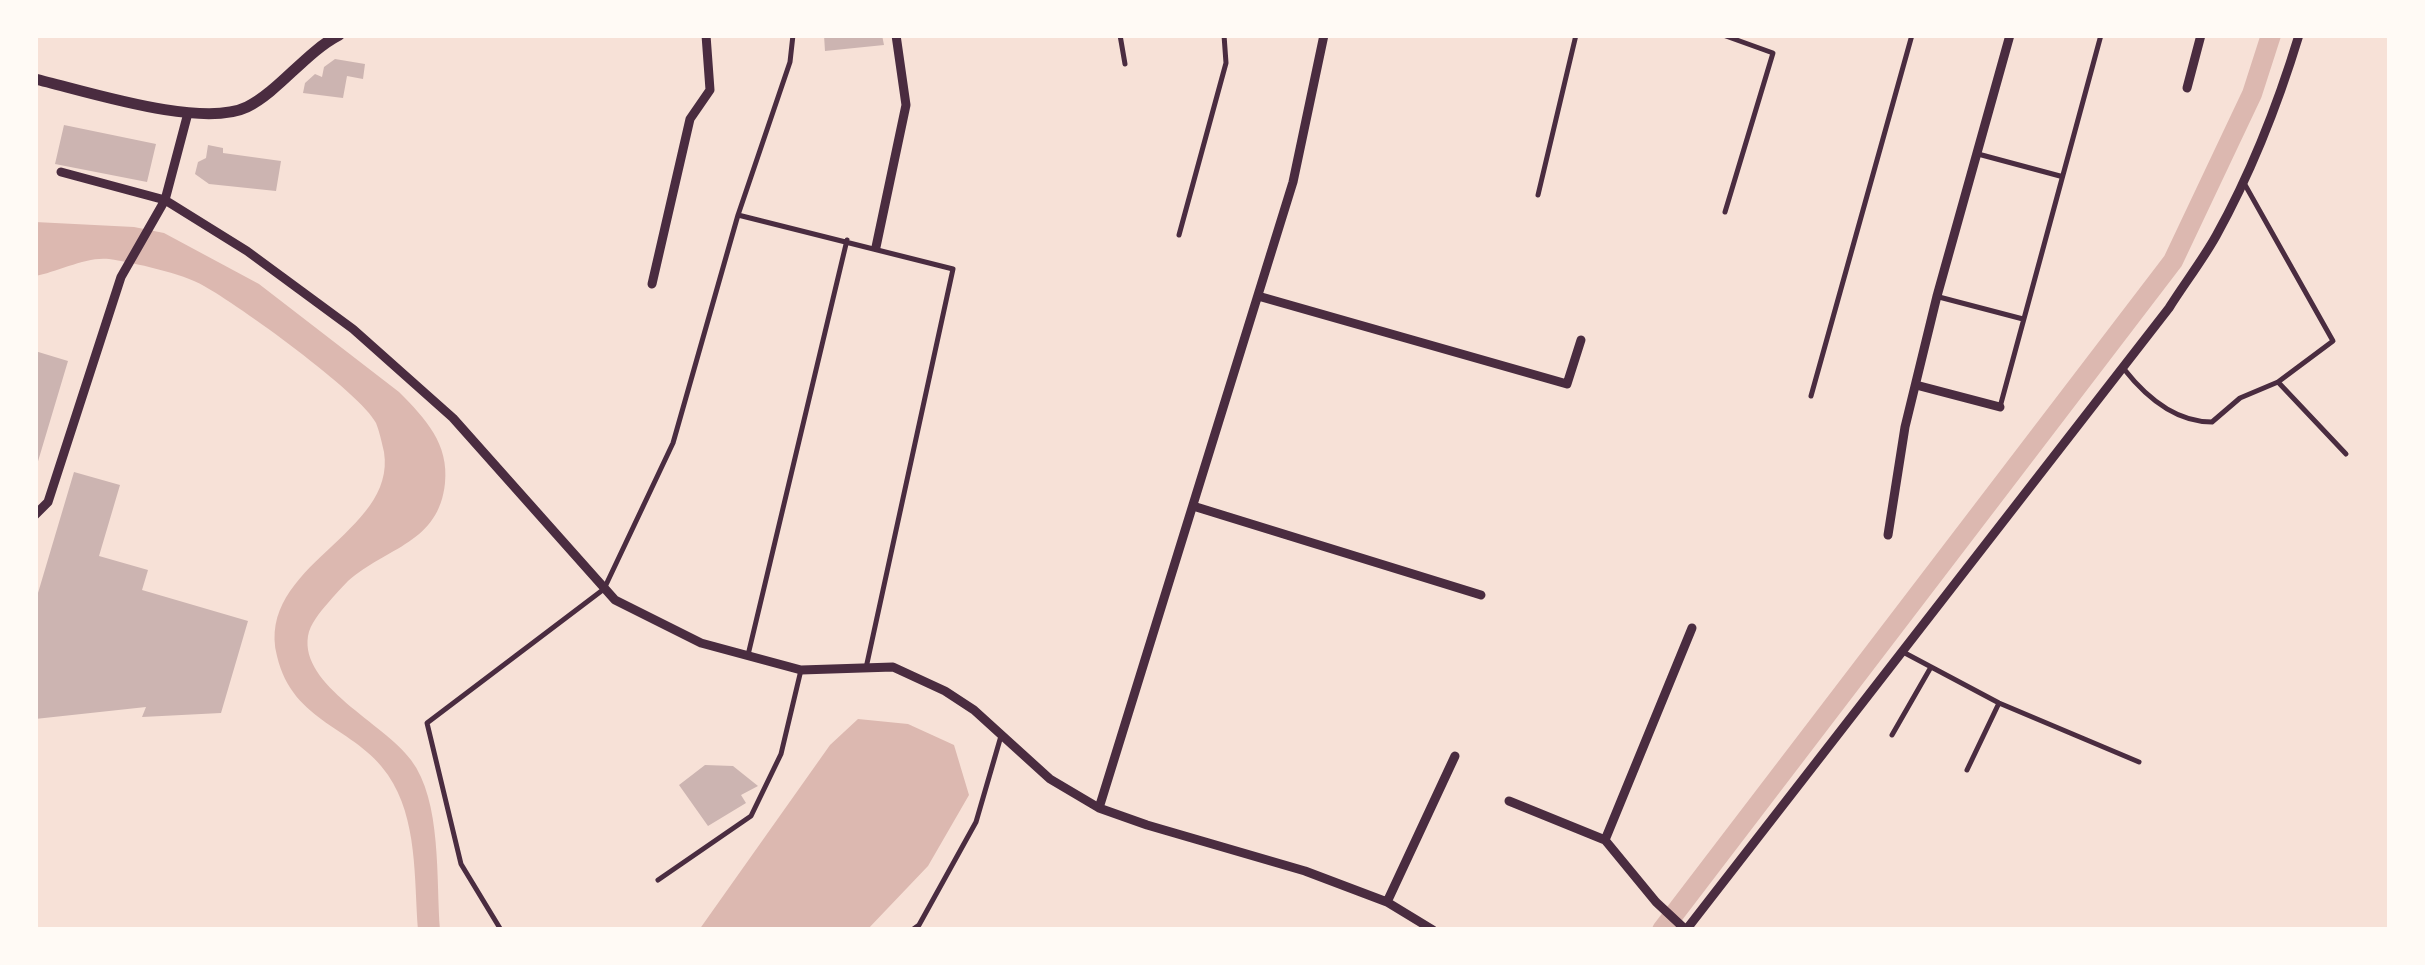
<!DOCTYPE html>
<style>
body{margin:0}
#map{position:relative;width:2425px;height:965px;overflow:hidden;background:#f7e1d7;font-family:"Alegreya Sans",sans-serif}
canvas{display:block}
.frame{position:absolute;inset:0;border:38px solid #fffaf5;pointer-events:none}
</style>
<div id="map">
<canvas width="2425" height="965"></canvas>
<div class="frame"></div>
</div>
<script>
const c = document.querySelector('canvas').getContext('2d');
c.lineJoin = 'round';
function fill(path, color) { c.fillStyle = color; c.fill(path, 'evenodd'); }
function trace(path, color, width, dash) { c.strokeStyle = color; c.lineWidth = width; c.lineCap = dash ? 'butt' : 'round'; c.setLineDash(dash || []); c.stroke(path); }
const water = new Path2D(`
 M 35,222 L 134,227 L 164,233 L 259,284 L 399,392 C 426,419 449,444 445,483 C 439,543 387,547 348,581 C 341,588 334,596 328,603 C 320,612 310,624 308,636 C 300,686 384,723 411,760 C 442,801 436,879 440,930 L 418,930 C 414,879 418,819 388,775 C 355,726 293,724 277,656 C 255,565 397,534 384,452 C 382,443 379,430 376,423 C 361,393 237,304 204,286 C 182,273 134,263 109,259 C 87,256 57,272 35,276 Z
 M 858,719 L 908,724 L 954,745 L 969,795 L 928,866 L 867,930 L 699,930 L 830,745 Z`);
const canal = new Path2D(`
 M 1662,930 L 2173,261 L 2252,94 L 2271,35`);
const building = new Path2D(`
 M 824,35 L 882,35 L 884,45 L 825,51 Z
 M 335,59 L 365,64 L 363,79 L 347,76 L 343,98 L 303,93 L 305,83 L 315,74 L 322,77 L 324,67 Z
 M 64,125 L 156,144 L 147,182 L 55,164 Z
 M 208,145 L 223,148 L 223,153 L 281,161 L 276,191 L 209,184 L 195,174 L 198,162 L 206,158 Z
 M 35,351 L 68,361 L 36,468 L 35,467 Z
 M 74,472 L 120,485 L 99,556 L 148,570 L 142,590 L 248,621 L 221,713 L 142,717 L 146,707 L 35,719 L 35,603 Z
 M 705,765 L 733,766 L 758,786 L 741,795 L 746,803 L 708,826 L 679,785 Z`);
const service = new Path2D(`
 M 1120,35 L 1125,64
 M 1723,35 L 1773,53 L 1725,212
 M 1978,154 L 2060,176
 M 1538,195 L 1576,35
 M 738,215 L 953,269 L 866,668
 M 1179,235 L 1226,63 L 1224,35
 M 1939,297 L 2023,319
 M 2124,369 C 2146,397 2176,422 2212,422 L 2240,398 L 2278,382 L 2333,341 L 2244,183
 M 2278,382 L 2346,454
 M 1811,396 L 1912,35
 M 2000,407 L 2101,35
 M 1903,652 L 1999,703 L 2139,762
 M 748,655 L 847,240
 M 1892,735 L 1931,667
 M 1967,770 L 1999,703
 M 658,880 L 751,816 L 781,754 L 801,670
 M 501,930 L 461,864 L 427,723 L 604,589 L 673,443 L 738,215 L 790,62 L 793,35
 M 912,930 L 919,925 L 976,822 L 1001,736`);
const minor = new Path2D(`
 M 2187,88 L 2201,35
 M 61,172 L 165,200 L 247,251 L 353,329 L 453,418 L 615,600 L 701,643 L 801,670 L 893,667 L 945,691 L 974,710 L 1050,779 L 1099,808 L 1147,825 L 1305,871 L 1387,902 L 1433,930
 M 876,247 L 906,105 L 896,35
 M 652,284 L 690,119 L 710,90 L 706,35
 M 1258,296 L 1567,384 L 1581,340
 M 1916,385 L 2000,407
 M 1193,506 L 1481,595
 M 35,515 L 48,502 L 121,277 L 165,200 L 188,113
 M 1888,535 L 1905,427 L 1937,296 L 2010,35
 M 1692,628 L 1605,840 L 1656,902 L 1686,930 L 2169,308 C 2184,284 2202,261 2216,236 C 2251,173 2278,104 2299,35
 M 1509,801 L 1605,840
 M 1099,808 L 1293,182 L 1324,35
 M 1387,902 L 1455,756`);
const tertiary = new Path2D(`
 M 35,79 C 86,91 202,129 247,107 C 279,91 306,52 339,35`);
fill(water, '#dcb8b0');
trace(canal, '#dcb8b0', 20);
fill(building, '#ccb4b1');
trace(service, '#4a2c40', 5);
trace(minor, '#4a2c40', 9);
trace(tertiary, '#4a2c40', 11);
</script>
